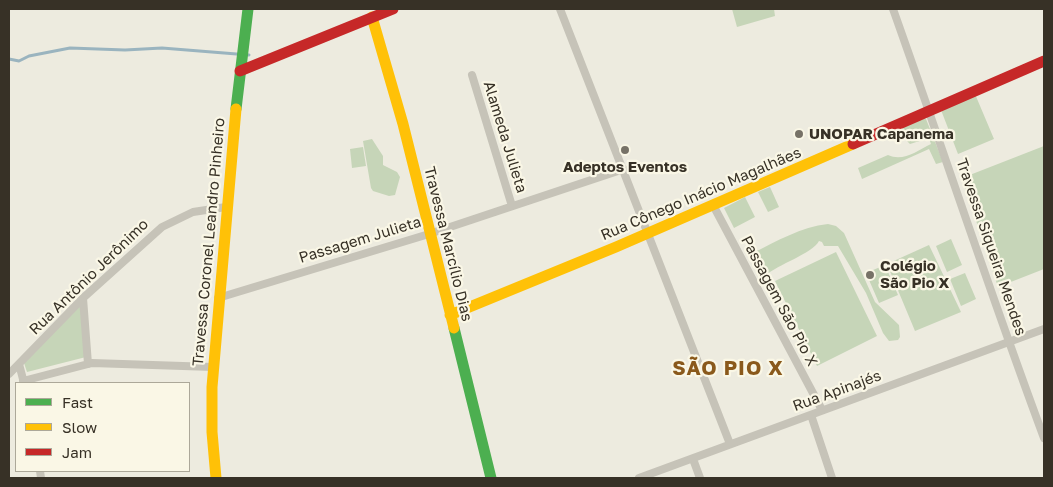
<!DOCTYPE html>
<meta charset="utf-8">
<style>
body{margin:0}
#map{position:relative;width:1053px;height:487px;overflow:hidden;background:#edebdf;font-family:"Golos Text",sans-serif}
canvas{display:block}
.frame{position:absolute;inset:0;border:10px solid #373126;pointer-events:none}
.legend{position:absolute;left:15px;top:382px;width:175px;height:90px;box-sizing:border-box;background:#faf7e6;border:1px solid #aca899;margin:0;padding:6px 9px;list-style:none;font-size:15px;color:#373126}
.legend li{display:flex;align-items:center;gap:10px;height:25px}
.legend b{width:25px;border:1px solid #aca899}
</style>
<div id="map">
<canvas width="1053" height="487"></canvas>
<div class="frame"></div>
<ul class="legend">
<li><b style="height:6px;background:#4caf50"></b>Fast</li>
<li><b style="height:6px;background:#ffc107"></b>Slow</li>
<li><b style="height:6px;background:#c62828"></b>Jam</li>
</ul>
</div>
<script>
const c = document.querySelector('canvas').getContext('2d');
c.lineJoin = 'round';
function fill(path, color) { c.fillStyle = color; c.fill(path, 'evenodd'); }
function trace(path, color, width, dash) { c.strokeStyle = color; c.lineWidth = width; c.lineCap = dash ? 'butt' : 'round'; c.setLineDash(dash || []); c.stroke(path); }
function label(font, color, halo, rows, align = 'center') {
  c.font = font + ' "Golos Text",sans-serif'; c.lineWidth = 4.5; c.setLineDash([]); c.textBaseline = 'middle'; c.strokeStyle = halo; c.fillStyle = color; for (const [text, x, y, turn = 0] of rows) {
    c.save(); c.translate(x, y); c.rotate((+turn || 0) * Math.PI / 180); c.textAlign = isNaN(turn) ? turn : align; if (halo) c.strokeText(text, 0, 0); c.fillText(text, 0, 0); c.restore();
  }
}
const green = new Path2D(`
 M 732,9 L 774,9 L 775,16 L 737,27 Z
 M 975,94 L 994,139 L 958,154 L 941,110 Z
 M 923,118 L 926,119 L 943,162 L 936,164 L 929,149 L 862,179 L 858,168 L 888,155 C 903,162 917,151 931,144 L 929,138 L 910,144 L 907,141 L 903,127 Z
 M 372,139 L 383,156 L 383,165 L 397,172 L 400,177 L 395,195 L 389,196 L 373,191 L 371,188 L 363,141 Z
 M 1044,146 L 1044,269 L 998,287 L 962,178 Z
 M 363,147 L 366,166 L 352,168 L 350,149 Z
 M 770,187 L 779,207 L 768,212 L 758,192 Z
 M 745,197 L 755,217 L 734,228 L 724,208 Z
 M 828,224 L 836,226 L 844,233 L 875,302 L 899,325 L 900,337 L 898,340 L 889,341 L 883,333 L 866,293 L 838,246 L 824,246 L 822,242 L 819,241 C 812,254 778,264 765,276 L 753,253 C 777,241 801,227 828,224 Z
 M 951,239 L 962,265 L 947,272 L 936,246 Z
 M 929,245 L 961,312 L 915,331 L 887,264 Z
 M 836,252 L 877,336 L 817,366 L 775,281 Z
 M 885,265 L 898,295 L 879,303 L 866,273 Z
 M 965,273 L 976,299 L 961,306 L 950,279 Z
 M 82,304 L 86,357 L 27,372 L 23,360 Z`);
const stream = new Path2D(`
 M 9,59 L 19,61 L 29,56 L 70,48 L 125,50 L 162,48 L 249,55`);
const street = new Path2D(`
 M 560,9 L 730,444
 M 893,9 C 944,152 991,296 1044,438
 M 472,75 L 512,206
 M 713,205 L 822,410
 M 83,298 L 88,364
 M 218,298 L 429,234 L 624,169
 M 19,364 L 24,383
 M 9,374 L 83,298 L 162,227 L 193,212 L 226,207
 M 23,381 L 92,363 L 213,367
 M 811,415 L 832,478
 M 693,459 L 700,478
 M 40,471 L 41,478
 M 639,478 L 1044,329`);
const fast = new Path2D(`
 M 236,109 L 248,9
 M 454,328 L 491,478`);
const slow = new Path2D(`
 M 372,17 L 403,124 L 454,328
 M 450,315 L 616,247 L 853,144
 M 216,478 L 212,432 L 212,387 L 236,109`);
const jam = new Path2D(`
 M 240,71 L 393,9
 M 853,144 L 1044,61`);
const markers = [
 [799,134,5,"#777267"],
 [625,150,5,"#777267"],
 [870,275,5,"#777267"]
];
const poiNames = [
 ["UNOPAR Capanema",809,134],
 ["Adeptos Eventos",625,167,"center"],
 ["Colégio",880,266],
 ["São Pio X",880,283]
];
const streetNames = [
 ["Alameda Julieta",505,137,73],
 ["Rua Cônego Inácio Magalhães",701,194,-23],
 ["Passagem Julieta",360,240,-17],
 ["Travessa Coronel Leandro Pinheiro",209,242,-85],
 ["Travessa Marcílio Dias",448,244,76],
 ["Travessa Siqueira Mendes",991,247,71],
 ["Rua Antônio Jerônimo",89,277,-44],
 ["Passagem São Pio X",779,301,62],
 ["Rua Apinajés",837,391,-20]
];
const districtNames = [
 ["SÃO PIO X",728,369]
];
fill(green, '#c6d5b8');
trace(stream, '#9ab4bf', 3);
trace(street, '#c6c3b8', 8);
trace(fast, '#4caf50', 11);
trace(slow, '#ffc107', 11);
trace(jam, '#c62828', 11);
for (const [x, y, r, color] of markers) { const dot = new Path2D(); dot.arc(x, y, r, 0, 2 * Math.PI); c.fillStyle = color; c.fill(dot); trace(dot, '#faf7e6', 2); }
label('bold 15px', '#373126', '#faf7e6', poiNames, 'left');
label('15px', '#373126', '#faf7e6', streetNames);
c.letterSpacing = '1px';
label('bold 20px', '#8a591b', '#faf7e6', districtNames);
c.letterSpacing = '0px';
</script>
